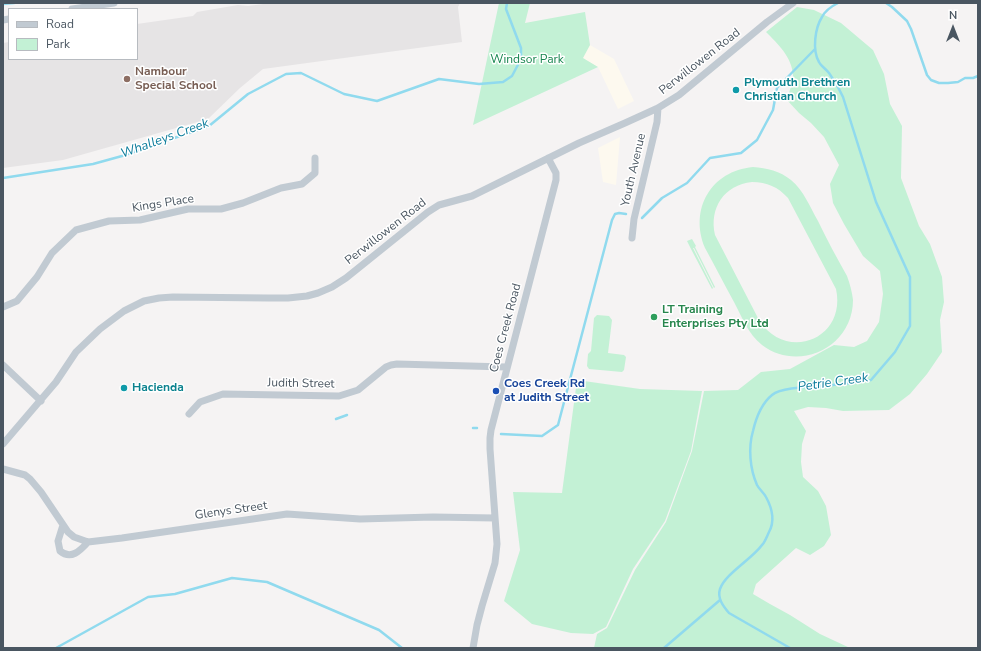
<!DOCTYPE html>
<style>
body{margin:0}
#map{position:relative;width:981px;height:651px;overflow:hidden;background:#f5f3f3;font-family:"Nunito Sans",sans-serif}
canvas{display:block}
.frame{position:absolute;inset:0;border:4px solid #4a5661;pointer-events:none}
.legend{position:absolute;left:8px;top:8px;width:130px;height:52px;box-sizing:border-box;background:#fff;border:1px solid #b7bbc0;margin:0;padding:5px 7px;list-style:none;font-size:12px;color:#4a5661}
.legend li{display:flex;align-items:center;gap:8px;height:20px}
.legend b{width:20px;border:1px solid #b7bbc0}
.north{position:absolute;left:933px;top:8px;width:40px;height:40px;-webkit-text-stroke:3px #fff;paint-order:stroke;rotate:0deg;font-size:11px;font-weight:700;line-height:16px;text-align:center;color:#4a5661}
.north::after{content:'';display:block;margin:auto;width:14px;height:18px;background:#4a5661;clip-path:polygon(50% 0,100% 100%,50% 72%,0 100%)}
</style>
<div id="map">
<canvas width="981" height="651"></canvas>
<div class="frame"></div>
<ul class="legend">
<li><b style="height:5px;background:#c1cad2"></b>Road</li>
<li><b style="height:11px;background:#c3f1d5"></b>Park</li>
</ul>
<div class="north">N</div>
</div>
<script>
const c = document.querySelector('canvas').getContext('2d');
c.lineJoin = 'round';
function fill(path, color) { c.fillStyle = color; c.fill(path, 'evenodd'); }
function trace(path, color, width, dash) { c.strokeStyle = color; c.lineWidth = width; c.lineCap = dash ? 'butt' : 'round'; c.setLineDash(dash || []); c.stroke(path); }
function label(font, color, halo, rows, align = 'center') {
  c.font = font + ' "Nunito Sans",sans-serif'; c.lineWidth = 3; c.setLineDash([]); c.textBaseline = 'middle'; c.strokeStyle = halo; c.fillStyle = color; for (const [text, x, y, turn = 0] of rows) {
    c.save(); c.translate(x, y); c.rotate((+turn || 0) * Math.PI / 180); c.textAlign = isNaN(turn) ? turn : align; if (halo) c.strokeText(text, 0, 0); c.fillText(text, 0, 0); c.restore();
  }
}
const commercial = new Path2D(`
 M 590,45 L 614,59 L 634,101 L 618,109 L 598,67 L 582,58 Z
 M 620,137 L 616,185 L 603,182 L 598,148 Z`);
const education = new Path2D(`
 M 271,3 L 460,3 L 458,7 L 462,42 L 263,69 L 240,88 L 208,119 L 63,160 L 3,168 L 3,43 L 9,42 L 9,59 L 137,59 L 137,24 L 193,16 L 197,12 L 238,5 L 248,6 Z`);
const green = new Path2D(`
 M 499,3 L 530,3 L 525,23 L 585,12 L 590,45 L 583,58 L 598,67 L 473,125 Z
 M 797,7 L 814,10 L 841,23 L 873,50 L 884,74 L 890,104 L 902,126 L 901,178 L 919,226 L 930,244 L 942,277 L 944,302 L 940,320 L 942,352 L 927,374 L 910,394 L 889,410 L 843,411 L 826,408 L 808,407 L 794,411 L 806,431 L 802,444 L 801,462 L 803,477 L 818,491 L 826,506 L 831,535 L 824,546 L 810,555 L 796,548 L 756,584 L 753,594 L 770,604 L 790,615 L 820,634 L 850,648 L 594,648 L 597,634 L 607,628 L 635,570 L 666,522 L 692,451 L 704,391 L 738,390 L 761,372 L 790,369 L 834,345 L 854,347 L 867,341 L 879,322 L 883,294 L 880,271 L 863,256 L 844,224 L 833,203 L 830,184 L 839,165 L 824,137 L 811,123 L 799,113 L 787,100 C 789,93 793,81 793,75 C 792,57 778,44 766,32 Z
 M 753,167 C 767,168 780,171 791,180 C 804,191 810,207 818,221 C 827,240 837,258 847,276 C 850,284 852,292 853,300 C 853,347 799,373 762,345 C 748,334 742,317 734,302 C 724,284 715,266 705,248 C 689,209 711,171 753,167 ZM 752,182 C 767,182 778,187 788,198 L 836,289 C 847,339 786,363 759,320 L 715,235 C 709,208 724,185 752,182 Z
 M 692,239 L 696,246 L 695,247 L 715,287 L 714,288 L 694,248 L 693,248 L 713,288 L 712,289 L 691,249 L 687,241 Z
 M 597,315 L 609,316 L 612,320 L 608,353 L 624,355 L 626,357 L 624,370 L 622,372 L 589,369 L 587,366 L 588,354 L 591,351 L 594,318 Z
 M 577,380 L 640,389 L 702,391 L 691,451 L 665,521 L 633,569 L 606,627 L 593,634 L 571,633 L 532,624 L 504,601 L 520,550 L 513,492 L 562,493 Z`);
const stream = new Path2D(`
 M 886,3 L 892,7 L 907,21 L 911,29 L 927,75 L 931,80 L 939,83 L 948,83 L 958,82 L 965,78 L 973,78 L 978,76
 M 3,4 L 14,3
 M 3,178 L 93,164 L 122,156 L 209,126 L 248,94 L 286,74 L 301,73 L 344,94 L 377,101 L 439,79 L 479,84 L 503,82 L 512,76 L 521,59 L 521,48 L 506,9 L 507,3
 M 642,218 L 662,198 L 687,183 L 710,158 L 741,153 L 757,140 L 773,110 L 777,88 L 815,49
 M 336,419 L 347,415
 M 473,428 L 477,428
 M 501,434 L 542,436 L 558,425 L 612,220 L 615,214 L 619,213 L 626,214
 M 56,648 L 148,597 L 175,594 L 232,578 L 267,582 L 379,630 L 402,648
 M 664,648 L 720,600
 M 790,648 L 729,613 C 723,606 717,598 720,589 C 725,574 752,559 762,545 C 765,542 767,536 769,532 C 775,521 772,508 766,497 C 764,493 759,489 757,485 C 750,469 748,448 753,431 C 756,418 761,404 772,395 C 783,386 818,387 832,385 C 845,384 858,382 871,380 L 895,352 L 910,326 L 910,277 L 876,202 L 843,97 C 839,88 835,81 829,73 C 826,69 821,66 819,62 C 812,50 815,28 822,17 C 825,11 832,6 838,3`);
const minor = new Path2D(`
 M 72,9 L 114,3
 M 3,20 L 9,19
 M 632,238 L 634,219 L 657,122 L 658,108
 M 3,307 L 17,301 L 37,277 L 52,253 L 76,230 L 109,221 L 140,220 L 188,209 L 221,209 L 243,203 L 281,188 L 302,184 L 315,173 L 315,158
 M 3,365 L 41,401
 M 189,414 L 200,402 L 223,394 L 339,396 L 358,390 L 386,367 L 391,365 L 397,364 L 506,367
 M 3,444 L 56,382 L 76,352 L 100,329 L 124,311 L 144,301 L 159,298 L 173,297 L 268,298 L 288,298 L 307,296 L 318,293 L 332,287 L 346,278 L 428,212 L 439,205 L 472,196 L 579,143 L 625,123 L 658,108 L 679,95 L 767,22 L 793,3
 M 3,469 L 25,475 L 30,479 L 41,492 L 68,532 L 74,537 L 88,542 L 122,538 L 287,514 L 360,519 L 433,517 L 495,518
 M 63,525 L 58,541 L 60,551 C 71,560 80,551 88,542
 M 473,648 L 477,625 L 482,606 L 495,563 L 497,544 L 490,449 L 490,438 L 491,430 L 556,180 L 556,173 L 548,158`);
const markers = [
 [127,79,4,"#8d6e63"],
 [736,90,4,"#0f9aa8"],
 [654,317,4,"#2e9e5b"],
 [124,388,4,"#0f9aa8"],
 [496,391,4,"#1a4fb4"]
];
const parkNames = [
 ["Windsor Park",527,60]
];
const streetNames = [
 ["Perwillowen Road",700,62,-38],
 ["Youth Avenue",634,170,-77],
 ["Kings Place",163,204,-9],
 ["Perwillowen Road",386,232,-38],
 ["Coes Creek Road",506,328,-75],
 ["Judith Street",301,384,1],
 ["Glenys Street",231,511,-8]
];
const educationNames = [
 ["Nambour",135,72],
 ["Special School",135,86]
];
const cultureNames = [
 ["Plymouth Brethren",744,83],
 ["Christian Church",744,97],
 ["Hacienda",132,388]
];
const leisureNames = [
 ["LT Training",662,310],
 ["Enterprises Pty Ltd",662,324]
];
const transitNames = [
 ["Coes Creek Rd",504,384],
 ["at Judith Street",504,398]
];
const waterNames = [
 ["Whalleys Creek",165,139,-20],
 ["Petrie Creek",833,383,-8]
];
fill(commercial, '#fdf9ef');
fill(education, '#e6e4e5');
fill(green, '#c3f1d5');
trace(stream, '#90daee', 2.5);
trace(minor, '#c1cad2', 7);
for (const [x, y, r, color] of markers) { const dot = new Path2D(); dot.arc(x, y, r, 0, 2 * Math.PI); c.fillStyle = color; c.fill(dot); trace(dot, '#fff', 1.5); }
label('12px', '#17864f', '#fff', parkNames);
label('12px', '#4a5661', '#fff', streetNames);
label('bold 12px', '#785e54', '#fff', educationNames, 'left');
label('bold 12px', '#0d838f', '#fff', cultureNames, 'left');
label('bold 12px', '#27864d', '#fff', leisureNames, 'left');
label('bold 12px', '#164399', '#fff', transitNames, 'left');
label('italic 13px', '#0c7c9b', '#fff', waterNames);
</script>
